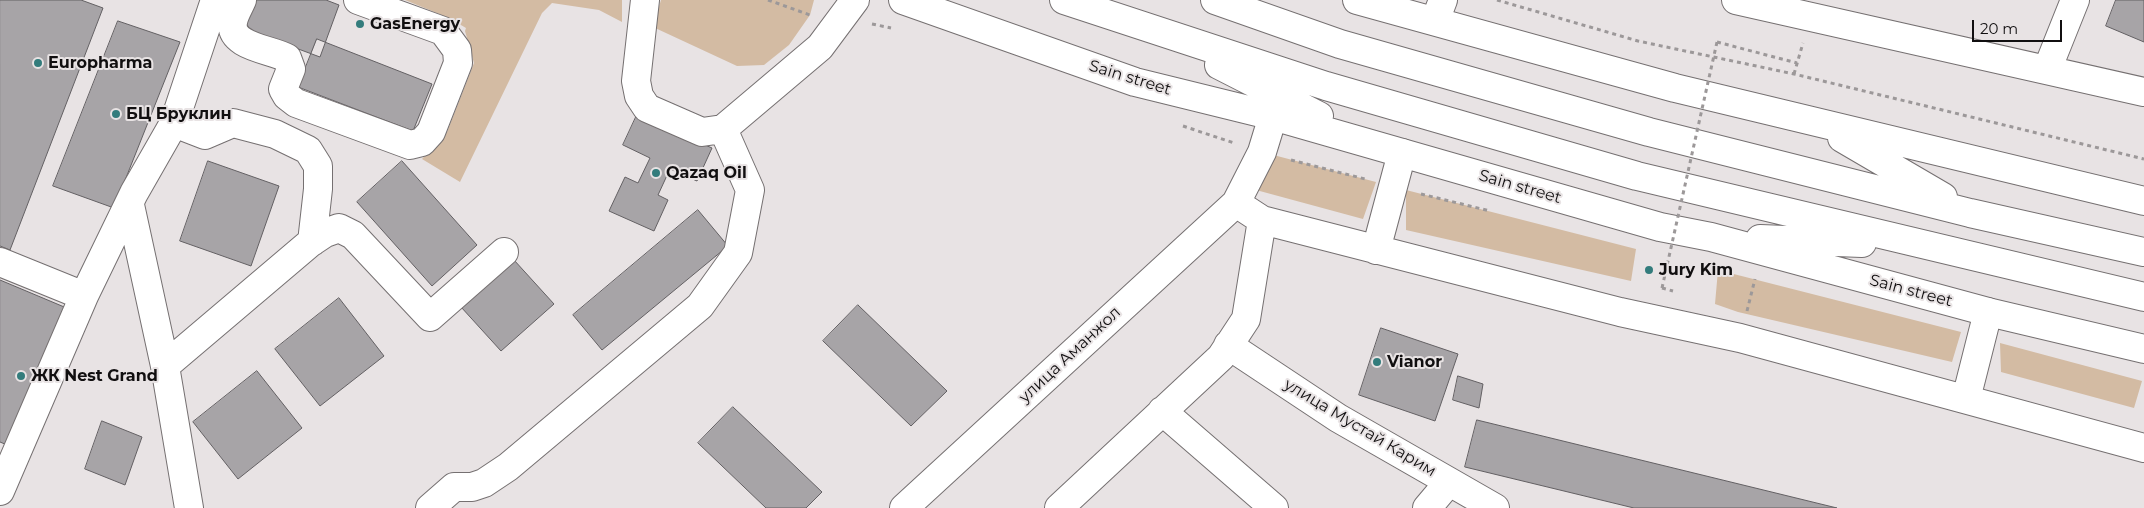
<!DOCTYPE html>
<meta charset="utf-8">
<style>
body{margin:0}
#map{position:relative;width:2144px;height:508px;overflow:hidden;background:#e8e3e4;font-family:Montserrat,sans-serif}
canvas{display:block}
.scale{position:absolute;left:1972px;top:20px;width:90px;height:22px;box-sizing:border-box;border:2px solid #110f10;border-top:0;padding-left:6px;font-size:15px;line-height:18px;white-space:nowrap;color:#110f10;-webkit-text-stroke:4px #e8e3e4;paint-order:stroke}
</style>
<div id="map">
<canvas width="2144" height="508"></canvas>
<div class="scale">20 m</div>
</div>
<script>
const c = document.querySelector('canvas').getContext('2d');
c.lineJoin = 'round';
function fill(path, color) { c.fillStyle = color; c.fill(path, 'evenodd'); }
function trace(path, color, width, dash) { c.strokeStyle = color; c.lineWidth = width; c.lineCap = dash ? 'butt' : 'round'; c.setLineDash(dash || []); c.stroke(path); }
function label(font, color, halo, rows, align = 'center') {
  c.font = font + ' Montserrat,sans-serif'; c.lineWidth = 4; c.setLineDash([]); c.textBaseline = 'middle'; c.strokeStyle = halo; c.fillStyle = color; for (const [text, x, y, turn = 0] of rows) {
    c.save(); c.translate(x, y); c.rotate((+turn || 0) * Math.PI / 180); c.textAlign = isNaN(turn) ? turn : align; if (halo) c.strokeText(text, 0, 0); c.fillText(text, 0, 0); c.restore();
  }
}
const green = new Path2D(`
 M 405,0 L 622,0 L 622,22 L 599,10 L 552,3 L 542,13 L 460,182 L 422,159 L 447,132 L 474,63 L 465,31 L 466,28 L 449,18 Z
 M 661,0 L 814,0 L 810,15 L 789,45 L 764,65 L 737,66 L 653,27 Z
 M 1262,152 L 1376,182 L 1363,219 L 1245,187 Z
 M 1406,190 L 1636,249 L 1631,281 L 1406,230 Z
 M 1718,270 L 1961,332 L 1952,362 L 1738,312 L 1715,304 Z
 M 2000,343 L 2142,381 L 2134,408 L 2001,372 Z`);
const building = new Path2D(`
 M 0,0 L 81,0 L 103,8 L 10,250 L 0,246 Z
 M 254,0 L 326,0 L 339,5 L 320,57 L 244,29 Z
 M 2116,0 L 2144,0 L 2144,42 L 2106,26 Z
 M 118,21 L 180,42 L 114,208 L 53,186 Z
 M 317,39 L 432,84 L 413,131 L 298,87 Z
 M 637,115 L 712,148 L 697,181 L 670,169 L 658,195 L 668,200 L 654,231 L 609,211 L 625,177 L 638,183 L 650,158 L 623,145 Z
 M 208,161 L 279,186 L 251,266 L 180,241 Z
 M 402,161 L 477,245 L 432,286 L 357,202 Z
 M 698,210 L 728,246 L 602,350 L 573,315 Z
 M 514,260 L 554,304 L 501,351 L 461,307 Z
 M 0,280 L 69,309 L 12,447 L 0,442 Z
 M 339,298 L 384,356 L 320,406 L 275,349 Z
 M 858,305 L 947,391 L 911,426 L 823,341 Z
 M 1381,328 L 1458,354 L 1435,421 L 1359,395 Z
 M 257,371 L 302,428 L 238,479 L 193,422 Z
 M 1458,376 L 1483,384 L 1479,408 L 1453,400 Z
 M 733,407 L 822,492 L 806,508 L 766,508 L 698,443 Z
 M 1477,420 L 1837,508 L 1634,508 L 1465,467 Z
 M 102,421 L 142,437 L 125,485 L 85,469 Z`);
const path = new Path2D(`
 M 768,0 L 810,15
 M 1497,0 L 1638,41 L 1794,74 L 2144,159
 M 872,24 L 891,28
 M 1717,42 L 1797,63
 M 1794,74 L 1803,43
 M 1183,126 L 1234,143
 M 1291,160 L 1365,179
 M 1421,194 L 1490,211
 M 1662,288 L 1673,291
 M 1747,311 L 1755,279`);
const minor = new Path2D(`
 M 242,0 C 239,7 234,15 233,22 C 229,47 271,49 287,58 L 291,69 L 283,89 L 287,96 L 296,103 L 410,145 L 422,142 L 431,132 L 458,63 L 457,50 L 443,31 L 358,0
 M 645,0 L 636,81 L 639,96 L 647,108 L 702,132 L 723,129 L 820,47 L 855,0
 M 1736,0 L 2144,92
 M 1435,21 L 1443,0
 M 2047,70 L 2075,0
 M 174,123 L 205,135 L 233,123 L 275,134 L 308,150 L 318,166 L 318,189 L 312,242
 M 1236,203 L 1262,220 L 1620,312 L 1740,338 L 2144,448
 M 130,205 L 165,366 L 189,508
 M 1376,250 L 1402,153
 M 0,262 L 84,296
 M 1228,345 L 1338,418 L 1495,508
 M 165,366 L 310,243 L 325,233 L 339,228 L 353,235 L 430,317 L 504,252
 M 1966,399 L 1988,312
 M 1162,411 L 1274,508
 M 0,491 L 84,296 L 134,193 L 174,123 L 215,0
 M 430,508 L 454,487 L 472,487 L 484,483 L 508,467 L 700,306 L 738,253 L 750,190 L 723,129
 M 904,508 L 1236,203 L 1262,152 L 1273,116
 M 1059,508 L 1221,357 L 1246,319 L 1262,220
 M 1427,508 L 1449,482`);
const major = new Path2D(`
 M 903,0 L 1135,82 L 1273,116 L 1660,227 L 1711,237 L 1988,312 L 2144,349
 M 1064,0 L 1326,86 L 1637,176 L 2144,297
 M 1215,0 L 1340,44 L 1649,132 L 1970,213 L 2144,252
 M 1357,0 L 1675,88 L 2144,201
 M 1219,65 L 1319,116
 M 1842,138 L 1943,197
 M 1760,239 L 1862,243`);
const pathBridge = new Path2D(`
 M 1662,288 L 1717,42`);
const markers = [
 [360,24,5,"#337c7c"],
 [38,63,5,"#337c7c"],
 [116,114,5,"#337c7c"],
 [656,173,5,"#337c7c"],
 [1649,270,5,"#337c7c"],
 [1377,362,5,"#337c7c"],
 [21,376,5,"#337c7c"]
];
const poiNames = [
 ["GasEnergy",370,24],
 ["Europharma",48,63],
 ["БЦ Бруклин",126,114],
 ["Qazaq Oil",666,173],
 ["Jury Kim",1659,270],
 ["Vianor",1387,362],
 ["ЖК Nest Grand",31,376]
];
const streetNames = [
 ["Sain street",1130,78,17],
 ["Sain street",1520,187,16],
 ["Sain street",1911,291,15],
 ["улица Аманжол",1070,355,-43],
 ["улица Мустай Карим",1360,428,31]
];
fill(green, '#d3bba3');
fill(building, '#a7a4a7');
trace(building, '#636063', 1);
trace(minor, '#757071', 30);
trace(major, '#757071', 30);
trace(path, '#9c9899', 3, [4, 4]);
trace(minor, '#fff', 28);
trace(major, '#fff', 28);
trace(pathBridge, '#9c9899', 3, [4, 4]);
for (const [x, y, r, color] of markers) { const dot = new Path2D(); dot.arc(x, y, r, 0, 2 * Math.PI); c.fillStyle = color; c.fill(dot); trace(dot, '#e8e3e4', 2); }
label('bold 16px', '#110f10', '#e8e3e4', poiNames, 'left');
label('16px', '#110f10', '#e8e3e4', streetNames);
</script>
